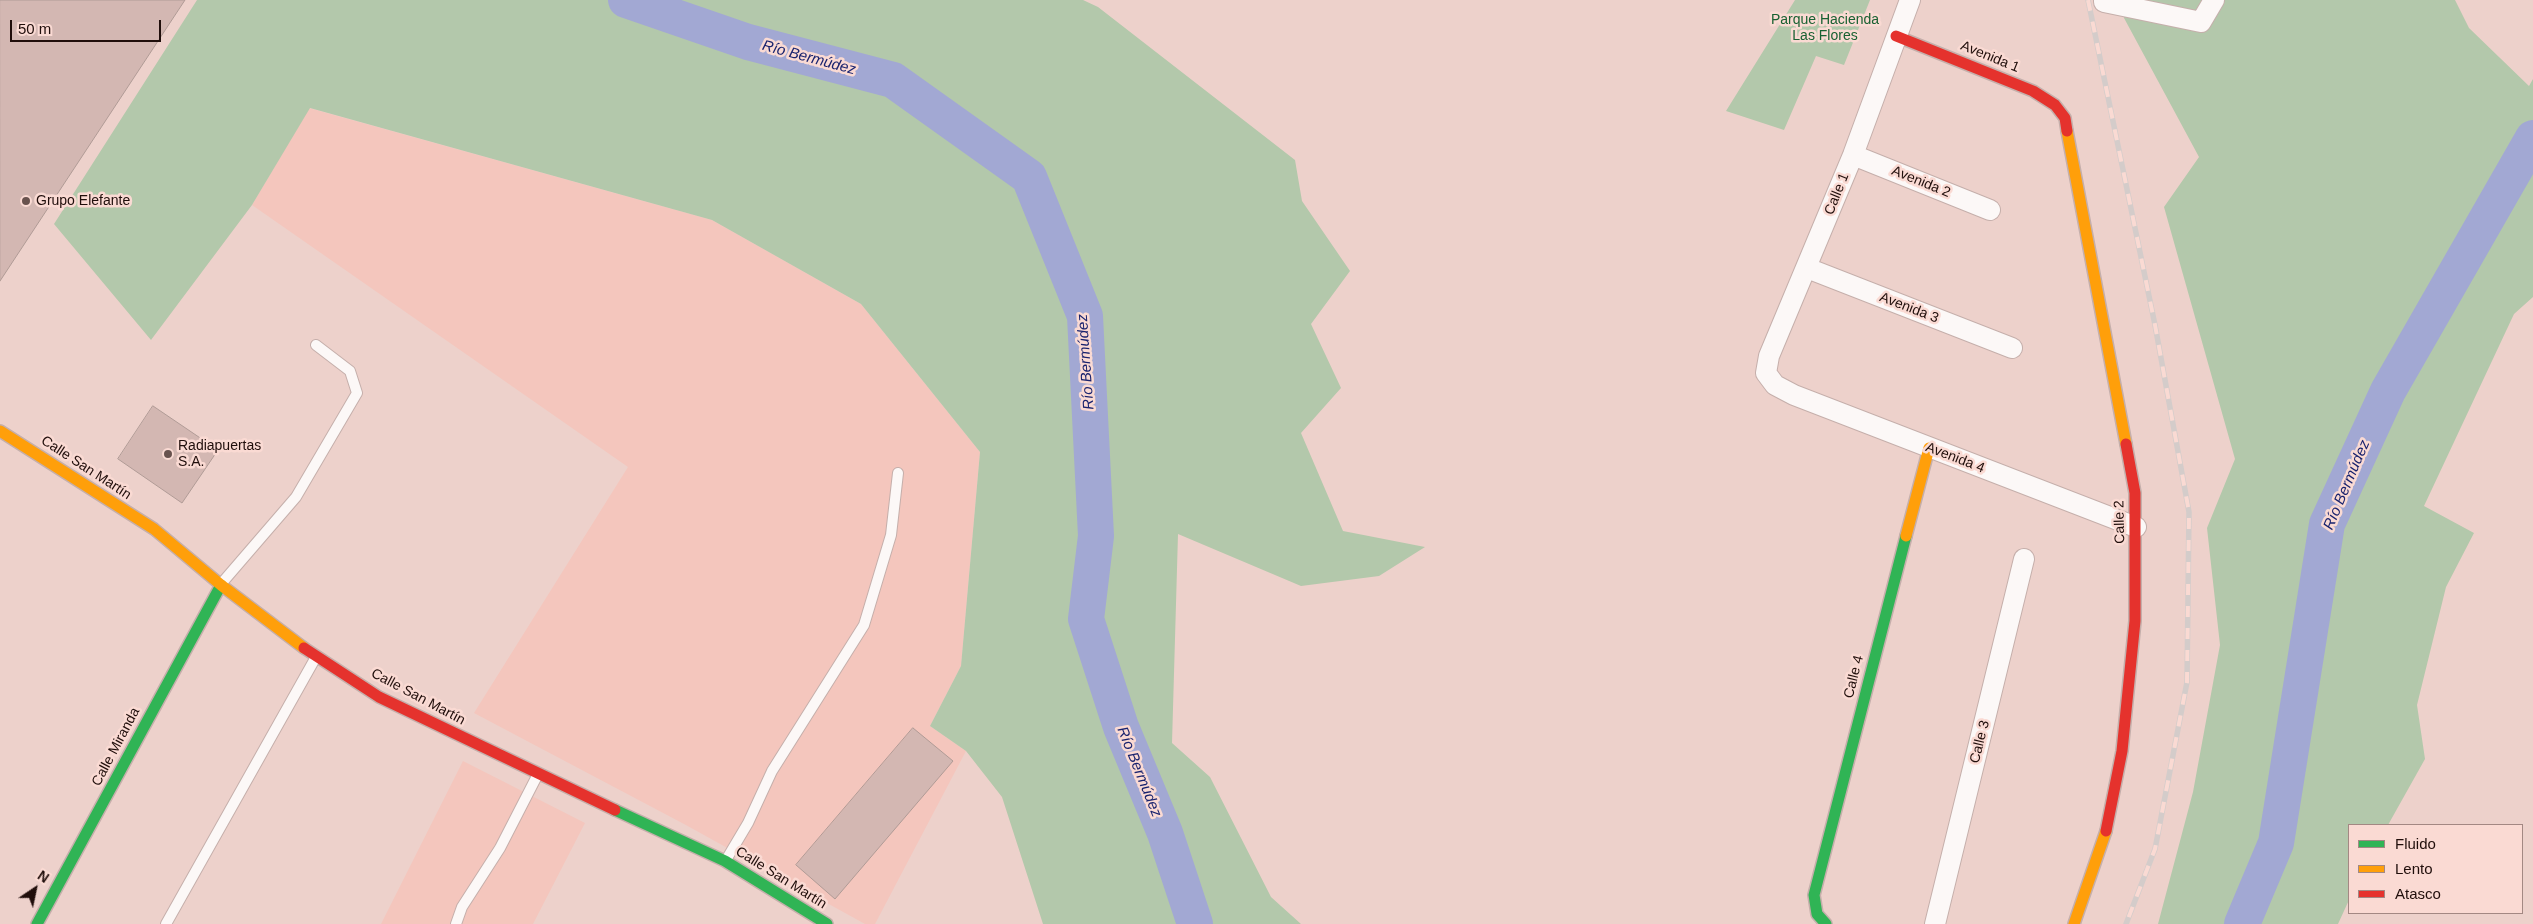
<!DOCTYPE html>
<meta charset="utf-8">
<style>
body{margin:0}
#map{position:relative;width:2533px;height:924px;overflow:hidden;background:#edd1cb;font-family:Arial,sans-serif}
canvas{display:block}
.legend{position:absolute;left:2348px;top:824px;width:175px;height:90px;box-sizing:border-box;background:#fadad3;border:1px solid #a38883;margin:0;padding:6px 9px;list-style:none;font-size:15px;color:#200e0b}
.legend li{display:flex;align-items:center;gap:10px;height:25px}
.legend b{width:25px;border:1px solid #a38883}
.north{position:absolute;left:10px;top:864px;width:50px;height:50px;-webkit-text-stroke:4px #fadad3;paint-order:stroke;rotate:34deg;font-size:14px;font-weight:700;line-height:20px;text-align:center;color:#200e0b}
.north::after{content:'';display:block;margin:auto;width:18px;height:22px;background:#200e0b;clip-path:polygon(50% 0,100% 100%,50% 72%,0 100%)}
.scale{position:absolute;left:10px;top:20px;width:151px;height:22px;box-sizing:border-box;border:2px solid #200e0b;border-top:0;padding-left:6px;font-size:15px;line-height:18px;white-space:nowrap;color:#200e0b;-webkit-text-stroke:4px #fadad3;paint-order:stroke}
</style>
<div id="map">
<canvas width="2533" height="924"></canvas>
<ul class="legend">
<li><b style="height:6px;background:#30b455"></b>Fluido</li>
<li><b style="height:6px;background:#ff9f0a"></b>Lento</li>
<li><b style="height:6px;background:#e5322d"></b>Atasco</li>
</ul>
<div class="north">N</div>
<div class="scale">50 m</div>
</div>
<script>
const c = document.querySelector('canvas').getContext('2d');
c.lineJoin = 'round';
function fill(path, color) { c.fillStyle = color; c.fill(path, 'evenodd'); }
function trace(path, color, width, dash) { c.strokeStyle = color; c.lineWidth = width; c.lineCap = dash ? 'butt' : 'round'; c.setLineDash(dash || []); c.stroke(path); }
function label(font, color, halo, rows, align = 'center') {
  c.font = font + ' Arial,sans-serif'; c.lineWidth = 5; c.setLineDash([]); c.textBaseline = 'middle'; c.strokeStyle = halo; c.fillStyle = color; for (const [text, x, y, turn = 0] of rows) {
    c.save(); c.translate(x, y); c.rotate((+turn || 0) * Math.PI / 180); c.textAlign = isNaN(turn) ? turn : align; if (halo) c.strokeText(text, 0, 0); c.fillText(text, 0, 0); c.restore();
  }
}
const built = new Path2D(`
 M 309,108 L 712,220 L 861,304 L 980,452 L 961,666 L 930,726 L 966,751 L 875,924 L 865,924 L 684,824 L 474,713 L 628,467 L 252,205 Z
 M 463,761 L 585,823 L 533,924 L 381,924 Z`);
const green = new Path2D(`
 M 197,0 L 1083,0 L 1098,7 L 1295,160 L 1302,201 L 1350,271 L 1311,324 L 1341,388 L 1301,433 L 1343,531 L 1425,547 L 1379,576 L 1301,586 L 1178,534 L 1172,743 L 1210,777 L 1271,897 L 1301,924 L 1043,924 L 1002,797 L 966,751 L 930,726 L 961,666 L 980,452 L 861,304 L 712,220 L 310,108 L 252,205 L 151,340 L 54,224 Z
 M 1795,0 L 1870,0 L 1844,65 L 1816,56 L 1784,130 L 1726,111 Z
 M 2119,0 L 2455,0 L 2469,28 L 2529,86 L 2533,79 L 2533,297 L 2514,314 L 2424,506 L 2474,533 L 2446,587 L 2417,705 L 2425,759 L 2388,825 L 2349,825 L 2349,900 L 2338,924 L 2158,924 L 2193,792 L 2220,645 L 2207,528 L 2235,459 L 2164,207 L 2199,157 L 2124,18 Z`);
const river = new Path2D(`
 M 626,0 L 748,42 L 893,80 L 1029,177 L 1085,316 L 1096,536 L 1086,619 L 1121,727 L 1165,833 L 1195,924
 M 2242,924 L 2276,843 L 2327,524 L 2388,391 L 2533,138`);
const building = new Path2D(`
 M 0,0 L 185,0 L 0,281 Z
 M 153,406 L 218,450 L 182,503 L 118,459 Z
 M 913,728 L 953,761 L 835,899 L 796,865 Z`);
const lane = new Path2D(`
 M 221,584 L 296,497 L 357,393 L 350,371 L 316,345
 M 726,860 L 748,823 L 772,771 L 864,625 L 891,535 L 898,473
 M 166,924 L 316,657
 M 456,924 L 462,907 L 500,848 L 537,776`);
const street = new Path2D(`
 M 1910,0 L 1853,155 L 1769,356 L 1766,373 L 1775,385 L 1794,395 L 2136,527
 M 2104,0 L 2104,2 L 2201,22 L 2214,0
 M 1853,155 L 1990,210
 M 1807,268 L 2012,348
 M 1935,924 L 2024,559`);
const fast = new Path2D(`
 M 615,810 L 725,861 L 827,924
 M 37,924 L 221,585
 M 1826,924 L 1817,914 L 1814,895 L 1906,536`);
const slow = new Path2D(`
 M 2067,131 L 2126,444
 M 0,431 L 154,529 L 221,585 L 304,648
 M 1906,536 L 1929,448
 M 2074,924 L 2106,831`);
const jam = new Path2D(`
 M 1896,36 L 2033,91 L 2055,105 L 2065,118 L 2067,131
 M 304,648 L 379,697 L 615,810
 M 2106,831 L 2122,751 L 2135,621 L 2135,493 L 2126,444`);
const rail = new Path2D(`
 M 2088,0 L 2155,325 L 2189,512 L 2187,682 L 2155,849 L 2126,924`);
const markers = [
 [26,201,5,"#68524e"],
 [168,454,5,"#68524e"]
];
const parkNames = [
 ["Parque Hacienda",1825,20],
 ["Las Flores",1825,36]
];
const streetNames = [
 ["Avenida 1",1990,57,22],
 ["Avenida 2",1921,182,22],
 ["Calle 1",1837,194,-68],
 ["Avenida 3",1909,308,21],
 ["Avenida 4",1955,458,21],
 ["Calle San Martín",86,468,33],
 ["Calle 2",2120,522,-91],
 ["Calle 4",1854,677,-76],
 ["Calle San Martín",418,697,28],
 ["Calle 3",1980,742,-76],
 ["Calle Miranda",116,747,-62],
 ["Calle San Martín",781,878,32]
];
const poiNames = [
 ["Grupo Elefante",36,201],
 ["Radiapuertas",178,446],
 ["S.A.",178,462]
];
const waterNames = [
 ["Río Bermúdez",809,58,15],
 ["Río Bermúdez",1086,362,-94],
 ["Río Bermúdez",2347,485,-67],
 ["Río Bermúdez",1139,772,68]
];
fill(built, '#f4c6bd');
fill(green, '#b3c8ab');
trace(river, '#a2a8d3', 36);
fill(building, '#d3b7b2');
trace(building, '#b09b96', 1);
trace(lane, '#c5afab', 12);
trace(street, '#c5afab', 22);
trace(fast, '#c5afab', 14);
trace(slow, '#c5afab', 14);
trace(jam, '#c5afab', 14);
trace(lane, '#fcf8f7', 10);
trace(street, '#fcf8f7', 20);
trace(fast, '#30b455', 11);
trace(slow, '#ff9f0a', 11);
trace(jam, '#e5322d', 11);
trace(rail, '#d4ccca', 5.5);
trace(rail, '#fadad3', 4, [11]);
for (const [x, y, r, color] of markers) { const dot = new Path2D(); dot.arc(x, y, r, 0, 2 * Math.PI); c.fillStyle = color; c.fill(dot); trace(dot, '#fadad3', 2); }
label('14px', '#196132', '#fadad3', parkNames);
label('14px', '#200e0b', '#fadad3', streetNames);
label('14px', '#200e0b', '#fadad3', poiNames, 'left');
label('italic 15px', '#19236e', '#fadad3', waterNames);
</script>
